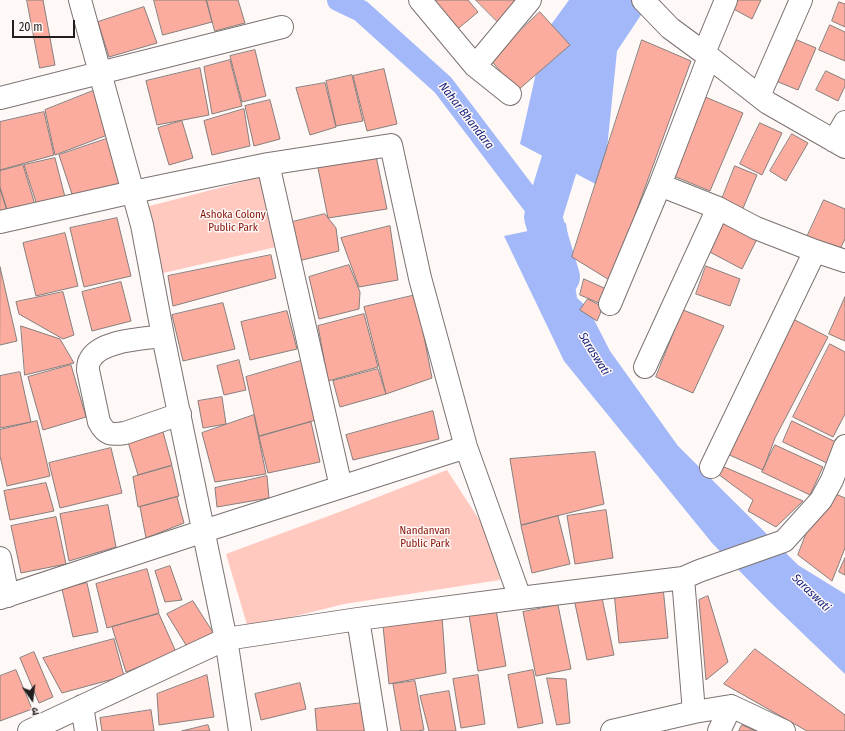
<!DOCTYPE html>
<meta charset="utf-8">
<style>
body{margin:0}
#map{position:relative;width:845px;height:731px;overflow:hidden;background:#fef8f7;font-family:"Fira Sans Condensed","Noto Sans Devanagari",sans-serif}
canvas{display:block}
.north{position:absolute;left:12px;top:679px;width:40px;height:40px;-webkit-text-stroke:3px #fef8f7;paint-order:stroke;rotate:166deg;font-size:11px;font-weight:700;line-height:16px;text-align:center;color:#211e1d}
.north::after{content:'';display:block;margin:auto;width:14px;height:18px;background:#211e1d;clip-path:polygon(50% 0,100% 100%,50% 72%,0 100%)}
.scale{position:absolute;left:12px;top:20px;width:63px;height:18px;box-sizing:border-box;border:2px solid #211e1d;border-top:0;padding-left:5px;font-size:12px;line-height:14px;white-space:nowrap;color:#211e1d;-webkit-text-stroke:3px #fef8f7;paint-order:stroke}
</style>
<div id="map">
<canvas width="845" height="731"></canvas>
<div class="north">उ</div>
<div class="scale">20 m</div>
</div>
<script>
const c = document.querySelector('canvas').getContext('2d');
c.lineJoin = 'round';
function fill(path, color) { c.fillStyle = color; c.fill(path, 'evenodd'); }
function trace(path, color, width, dash) { c.strokeStyle = color; c.lineWidth = width; c.lineCap = dash ? 'butt' : 'round'; c.setLineDash(dash || []); c.stroke(path); }
function label(font, color, halo, rows, align = 'center') {
  c.font = font + ' "Fira Sans Condensed",sans-serif'; c.lineWidth = 3; c.setLineDash([]); c.textBaseline = 'middle'; c.strokeStyle = halo; c.fillStyle = color; for (const [text, x, y, turn = 0] of rows) {
    c.save(); c.translate(x, y); c.rotate((+turn || 0) * Math.PI / 180); c.textAlign = isNaN(turn) ? turn : align; if (halo) c.strokeText(text, 0, 0); c.fillText(text, 0, 0); c.restore();
  }
}
const green = new Path2D(`
 M 261,177 L 276,247 L 159,274 L 142,208 Z
 M 447,470 L 495,544 L 500,580 L 344,604 L 248,628 L 226,554 L 342,511 Z`);
const water = new Path2D(`
 M 569,0 L 651,0 L 617,51 L 603,188 L 520,144 L 545,33 Z
 M 566,223 L 577,298 L 588,308 L 610,351 L 678,446 L 798,565 L 845,594 L 845,674 L 771,603 L 712,543 L 564,361 L 504,236 Z`);
const canal = new Path2D(`
 M 338,0 L 361,11 L 443,85 L 543,217`);
const river = new Path2D(`
 M 561,277 L 543,217 L 574,116`);
const building = new Path2D(`
 M 27,0 L 43,0 L 55,65 L 40,68 Z
 M 154,0 L 206,0 L 212,22 L 163,35 Z
 M 207,0 L 238,0 L 245,23 L 215,31 Z
 M 428,0 L 468,0 L 478,12 L 454,32 Z
 M 476,0 L 520,0 L 498,22 Z
 M 731,0 L 761,0 L 752,19 L 728,6 Z
 M 839,2 L 845,4 L 845,27 L 832,21 Z
 M 144,7 L 157,43 L 109,57 L 98,22 Z
 M 540,12 L 570,45 L 517,91 L 490,59 Z
 M 830,25 L 845,32 L 845,61 L 819,50 Z
 M 790,37 L 816,48 L 798,90 L 771,79 Z
 M 642,40 L 691,61 L 611,281 L 572,257 Z
 M 255,50 L 266,96 L 242,102 L 230,56 Z
 M 230,60 L 242,106 L 212,114 L 204,67 Z
 M 200,68 L 209,115 L 157,125 L 146,81 Z
 M 384,69 L 397,124 L 367,131 L 353,76 Z
 M 826,71 L 845,80 L 845,86 L 838,101 L 816,90 Z
 M 352,75 L 363,121 L 336,126 L 326,81 Z
 M 325,83 L 336,127 L 310,135 L 296,88 Z
 M 98,89 L 110,134 L 55,155 L 45,110 Z
 M 703,96 L 743,113 L 710,191 L 671,175 Z
 M 270,100 L 280,139 L 254,146 L 245,106 Z
 M 244,109 L 250,146 L 212,155 L 204,121 Z
 M 44,112 L 54,155 L 0,170 L 0,122 Z
 M 182,121 L 193,158 L 169,165 L 158,128 Z
 M 760,123 L 782,133 L 762,175 L 740,164 Z
 M 792,134 L 808,143 L 786,181 L 770,171 Z
 M 109,138 L 125,183 L 74,200 L 59,155 Z
 M 376,156 L 387,209 L 328,218 L 318,168 Z
 M 55,158 L 66,201 L 38,208 L 24,165 Z
 M 23,165 L 36,208 L 9,216 L 0,187 L 0,171 Z
 M 735,166 L 757,175 L 741,213 L 720,204 Z
 M 0,189 L 9,217 L 0,219 Z
 M 824,200 L 845,209 L 845,239 L 839,251 L 807,237 Z
 M 325,214 L 336,228 L 339,251 L 294,262 L 288,223 Z
 M 117,218 L 131,276 L 84,287 L 70,228 Z
 M 722,218 L 758,237 L 742,269 L 706,250 Z
 M 390,226 L 398,280 L 359,287 L 341,238 Z
 M 65,233 L 78,286 L 36,296 L 23,243 Z
 M 271,255 L 276,278 L 173,306 L 168,276 Z
 M 349,265 L 360,292 L 359,309 L 319,319 L 309,277 Z
 M 706,266 L 740,279 L 730,306 L 696,294 Z
 M 0,267 L 17,341 L 0,345 Z
 M 584,279 L 613,292 L 606,306 L 580,295 Z
 M 121,282 L 131,321 L 92,331 L 82,292 Z
 M 63,292 L 74,335 L 63,339 L 19,314 L 16,302 Z
 M 416,295 L 432,378 L 386,394 L 364,307 Z
 M 845,297 L 845,341 L 829,334 Z
 M 588,299 L 603,307 L 597,321 L 580,310 Z
 M 223,303 L 235,349 L 183,361 L 172,315 Z
 M 683,310 L 724,326 L 693,393 L 656,377 Z
 M 287,311 L 297,349 L 250,360 L 241,322 Z
 M 364,314 L 378,367 L 328,381 L 318,326 Z
 M 789,317 L 828,337 L 775,438 L 763,470 L 725,453 Z
 M 21,326 L 60,339 L 74,363 L 25,375 Z
 M 830,344 L 845,352 L 845,414 L 833,437 L 793,417 Z
 M 239,360 L 246,390 L 224,395 L 217,366 Z
 M 304,360 L 316,420 L 259,436 L 246,377 Z
 M 71,365 L 86,417 L 43,430 L 28,377 Z
 M 378,369 L 386,394 L 340,407 L 333,381 Z
 M 20,372 L 31,422 L 0,428 L 0,376 Z
 M 222,397 L 226,424 L 203,428 L 198,401 Z
 M 433,411 L 439,439 L 353,460 L 346,435 Z
 M 254,415 L 266,474 L 215,482 L 202,433 Z
 M 37,421 L 50,476 L 7,486 L 0,456 L 0,430 Z
 M 792,421 L 840,444 L 831,465 L 783,442 Z
 M 311,422 L 320,462 L 268,473 L 259,437 Z
 M 163,432 L 172,465 L 138,475 L 128,442 Z
 M 775,445 L 823,467 L 810,495 L 762,472 Z
 M 111,448 L 122,493 L 60,508 L 49,463 Z
 M 595,452 L 604,504 L 521,525 L 510,459 Z
 M 172,466 L 179,496 L 138,507 L 133,477 Z
 M 722,466 L 803,501 L 776,527 L 748,511 L 753,500 L 718,474 Z
 M 267,476 L 269,498 L 217,507 L 215,488 Z
 M 46,483 L 54,511 L 10,520 L 4,491 Z
 M 824,489 L 845,498 L 845,548 L 832,581 L 798,555 Z
 M 177,497 L 184,523 L 146,538 L 140,507 Z
 M 108,505 L 116,547 L 69,561 L 60,514 Z
 M 606,510 L 613,558 L 575,564 L 567,516 Z
 M 558,516 L 570,564 L 532,573 L 521,526 Z
 M 56,517 L 66,564 L 21,573 L 11,526 Z
 M 845,558 L 845,575 L 839,572 Z
 M 170,566 L 182,600 L 165,602 L 155,571 Z
 M 147,569 L 159,613 L 107,628 L 96,584 Z
 M 87,583 L 98,632 L 73,637 L 62,589 Z
 M 663,587 L 668,638 L 619,643 L 614,592 Z
 M 601,593 L 614,655 L 587,660 L 574,599 Z
 M 708,596 L 728,662 L 706,680 L 699,600 Z
 M 193,601 L 214,634 L 189,650 L 167,614 Z
 M 558,605 L 571,669 L 536,676 L 523,612 Z
 M 496,610 L 506,666 L 478,671 L 469,615 Z
 M 159,614 L 176,652 L 126,672 L 112,627 Z
 M 442,616 L 446,673 L 389,684 L 383,626 Z
 M 114,639 L 124,676 L 62,693 L 43,658 Z
 M 755,649 L 845,715 L 845,731 L 807,731 L 724,684 Z
 M 34,652 L 53,697 L 39,703 L 20,658 Z
 M 16,670 L 32,709 L 0,721 L 0,676 Z
 M 533,670 L 543,723 L 518,728 L 508,675 Z
 M 207,675 L 214,717 L 159,725 L 157,694 Z
 M 478,675 L 485,724 L 461,728 L 453,679 Z
 M 547,678 L 566,679 L 570,723 L 557,725 Z
 M 415,681 L 424,730 L 417,731 L 401,731 L 393,684 Z
 M 300,683 L 306,709 L 261,720 L 255,694 Z
 M 449,691 L 456,731 L 429,731 L 420,696 Z
 M 362,703 L 365,731 L 317,731 L 315,709 Z
 M 151,710 L 154,731 L 102,731 L 100,718 Z
 M 208,725 L 210,731 L 182,731 Z
 M 742,725 L 756,731 L 739,731 Z`);
const street = new Path2D(`
 M 80,0 L 142,225 L 163,336 L 227,645 L 240,731
 M 420,0 L 475,66 L 510,94
 M 643,0 L 670,28 L 704,53 L 768,103 L 845,147
 M 704,53 L 726,0
 M 475,66 L 530,0
 M 759,96 L 801,0
 M 0,98 L 282,27
 M 834,141 L 845,122
 M 268,164 L 341,487
 M 660,185 L 718,208 L 756,228 L 815,251 L 845,261
 M 0,222 L 133,192 L 268,164 L 391,145 L 420,278 L 466,447 L 520,598
 M 610,304 L 660,185 L 709,57
 M 163,336 C 143,339 100,340 90,360 C 88,363 88,367 88,370 L 99,422 C 106,435 111,435 125,433 L 180,414
 M 645,367 L 718,208
 M 711,467 L 815,251
 M 0,558 L 8,596
 M 683,578 L 694,712
 M 0,598 L 204,531 L 466,447
 M 358,619 L 376,731
 M 82,706 L 86,731
 M 29,731 L 226,639 L 358,619 L 520,598 L 683,578 L 699,571 L 784,541 L 821,500 L 832,480 L 845,446
 M 612,731 L 694,712 L 731,706 L 784,731
 M 719,731 L 731,706`);
const parkNames = [
 ["Ashoka Colony",233,215],
 ["Public Park",233,228],
 ["Nandanvan",425,531],
 ["Public Park",425,544]
];
const waterNames = [
 ["Nahar Bhandara",466,116,52],
 ["Saraswati",594,354,58],
 ["Saraswati",811,593,44]
];
fill(green, '#ffc9c0');
fill(water, '#a2b8f9');
trace(canal, '#a2b8f9', 22);
trace(river, '#a2b8f9', 38);
fill(building, '#fcac9e');
trace(building, '#877e7c', 1);
trace(street, '#7b7271', 24);
trace(street, '#fff', 22);
label('11px', '#871409', '#fef8f7', parkNames);
label('italic 12px', '#18247e', '#fef8f7', waterNames);
</script>
